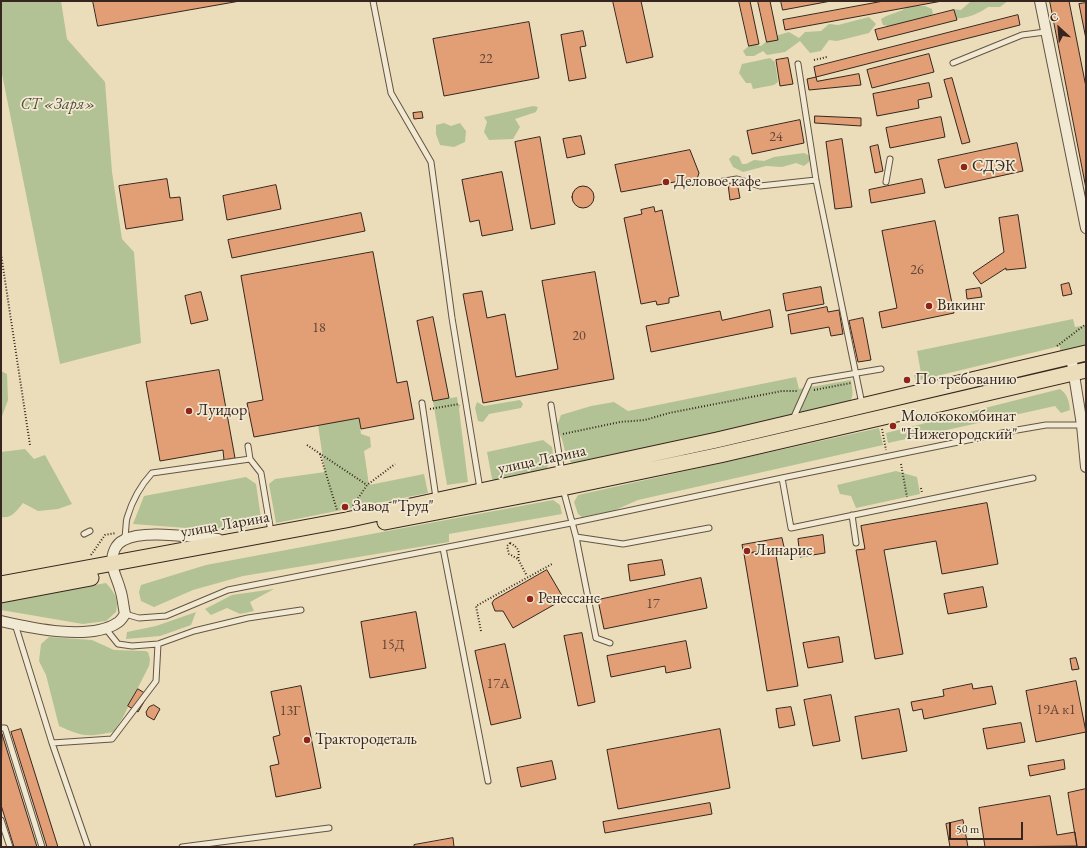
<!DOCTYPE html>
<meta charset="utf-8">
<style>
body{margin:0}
#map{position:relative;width:1087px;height:848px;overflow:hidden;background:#ebddba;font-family:"EB Garamond",serif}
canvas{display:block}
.frame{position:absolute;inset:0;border:2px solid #36261f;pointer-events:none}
.north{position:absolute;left:1039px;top:8px;width:40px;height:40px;-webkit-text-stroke:3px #f2e9d2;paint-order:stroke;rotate:334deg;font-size:11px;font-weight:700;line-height:16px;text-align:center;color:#36261f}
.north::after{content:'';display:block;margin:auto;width:14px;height:18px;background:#36261f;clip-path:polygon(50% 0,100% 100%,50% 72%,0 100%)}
.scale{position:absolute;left:949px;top:822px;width:74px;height:18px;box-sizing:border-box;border:2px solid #36261f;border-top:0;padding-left:5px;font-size:12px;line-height:14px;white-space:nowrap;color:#36261f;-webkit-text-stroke:3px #f2e9d2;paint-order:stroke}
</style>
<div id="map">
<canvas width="1087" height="848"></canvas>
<div class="frame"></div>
<div class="north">С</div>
<div class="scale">50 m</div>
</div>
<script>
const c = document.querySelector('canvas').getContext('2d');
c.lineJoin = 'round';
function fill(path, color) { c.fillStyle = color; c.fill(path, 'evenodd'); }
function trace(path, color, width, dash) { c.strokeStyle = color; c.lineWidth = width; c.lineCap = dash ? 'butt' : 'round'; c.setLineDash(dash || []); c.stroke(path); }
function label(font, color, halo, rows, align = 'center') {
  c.font = font + ' "EB Garamond",serif'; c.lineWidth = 3.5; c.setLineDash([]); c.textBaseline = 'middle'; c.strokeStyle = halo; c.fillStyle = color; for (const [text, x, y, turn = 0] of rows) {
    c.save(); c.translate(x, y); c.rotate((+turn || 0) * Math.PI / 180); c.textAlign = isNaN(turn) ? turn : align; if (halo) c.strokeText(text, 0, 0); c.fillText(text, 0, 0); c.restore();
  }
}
const green = new Path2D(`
 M 1,1 L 61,1 L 67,39 L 105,82 L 112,172 L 122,239 L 134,252 L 141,343 L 60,364 L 1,69 Z
 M 975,1 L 1008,1 L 1000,7 L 988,7 C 976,15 965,20 950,18 L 949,13 L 953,9 L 961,10 L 970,2 Z
 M 909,6 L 925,6 L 932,9 L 933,14 C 914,24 905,30 883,25 L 881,19 C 892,12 898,14 909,6 Z
 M 869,17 L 876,24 L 869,33 L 837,41 L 829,40 L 821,51 L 810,53 L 800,41 L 785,52 L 767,55 L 763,51 L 754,56 L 746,56 L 743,51 L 751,44 L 761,46 L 772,37 L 789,32 L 799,38 L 805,32 L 821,31 L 829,24 L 838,25 Z
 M 770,58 L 775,62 L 778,82 L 774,85 L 753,89 L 751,83 L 746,83 L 739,73 L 742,64 Z
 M 533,106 L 538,107 L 536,112 L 515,119 L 520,127 L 513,139 L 489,140 L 484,132 L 487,122 L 484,117 Z
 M 444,123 L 451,126 L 460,123 L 466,131 L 465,142 L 454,147 L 440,145 L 436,134 L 436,125 Z
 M 804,153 L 810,156 L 809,162 L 804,166 L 796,163 L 782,167 L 766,166 L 743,172 L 733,167 L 729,159 L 733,155 L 739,157 L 742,164 L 746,164 L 754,160 L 764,161 L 774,157 Z
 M 1073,319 L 1075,327 L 1086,325 L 1086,345 L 1060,351 L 1060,346 L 916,381 L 914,375 L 921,373 L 917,351 Z
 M 1,371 L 7,374 L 8,400 L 1,419 Z
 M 796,377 L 799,389 L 851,380 C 852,389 855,397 848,403 L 576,465 C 563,459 566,448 561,437 C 560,434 557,432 556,429 L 561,415 L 591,406 L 614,402 L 628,411 Z
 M 1060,389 C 1068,395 1069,401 1070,410 L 1061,413 L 1055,406 L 888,443 L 886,433 Z
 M 457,397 L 458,404 L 460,405 L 459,409 L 468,482 L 447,485 L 433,401 Z
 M 520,400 L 523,404 L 521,408 L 489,414 L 483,422 L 478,421 L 475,408 L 477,402 L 484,406 Z
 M 359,418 L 361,434 L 370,437 L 371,447 L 364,451 L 369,485 L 424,474 L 428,493 L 276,523 L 269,484 L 275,479 L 325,472 L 318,425 Z
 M 879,428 L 883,445 L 638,500 L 613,511 L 582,517 L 578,514 L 574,502 L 578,495 Z
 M 543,440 L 552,447 L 553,454 L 546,470 L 495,481 L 492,479 L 487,452 Z
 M 25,449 L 34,459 L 45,455 L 72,504 L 58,509 L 38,511 L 23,503 C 17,510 12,519 1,517 L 1,452 Z
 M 896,471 L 917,477 L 920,494 L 856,508 L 851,496 L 840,494 L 837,485 Z
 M 246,477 L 256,484 L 262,525 L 227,531 L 133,524 L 144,496 Z
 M 553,500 L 560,505 L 562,514 L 449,534 L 449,542 L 243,576 L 193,590 L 154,607 L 141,601 L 139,592 L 141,585 L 206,565 Z
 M 106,583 C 115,593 119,599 116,612 L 106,621 L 83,624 L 1,610 L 1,602 Z
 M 274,589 L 250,602 L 254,611 L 240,614 L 227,608 L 211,615 L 205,609 L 232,595 Z
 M 196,612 L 191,625 L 160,636 L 126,639 L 127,632 L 156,626 Z
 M 49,637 L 92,640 L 114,650 L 145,651 L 148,652 L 150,659 L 149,666 L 122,719 L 113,732 C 87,737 83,737 59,726 L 46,675 L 39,661 L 41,644 Z`);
const building = new Path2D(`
 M 93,1 L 240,1 L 98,26 Z
 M 613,1 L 641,1 L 653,57 L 627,63 Z
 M 739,1 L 750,1 L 759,44 L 749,46 Z
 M 758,1 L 770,1 L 778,40 L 767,42 Z
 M 781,1 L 831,1 L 783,10 Z
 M 884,1 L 942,1 L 785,30 L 783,20 Z
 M 1050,1 L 1069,1 L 1086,87 L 1086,188 Z
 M 1086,3 L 1086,39 L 1079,4 Z
 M 954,10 L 957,20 L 878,40 L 875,30 Z
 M 1018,15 L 1020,25 L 816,77 L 814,67 Z
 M 529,22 L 539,78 L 444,96 L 433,39 Z
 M 583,31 L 586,46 L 580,47 L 586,78 L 569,81 L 561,35 Z
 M 929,54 L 934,72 L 872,88 L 867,70 Z
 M 788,58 L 793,84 L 780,86 L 776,60 Z
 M 859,74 L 861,85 L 809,90 L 807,79 L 816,77 L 817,81 Z
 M 952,78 L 970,142 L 962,144 L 944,80 Z
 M 929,83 L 932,97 L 918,100 L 919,108 L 877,116 L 873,94 Z
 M 422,112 L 423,118 L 414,119 L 413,113 Z
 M 815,116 L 861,118 L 861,126 L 815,123 Z
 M 941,117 L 945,137 L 890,148 L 886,128 Z
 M 800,120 L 804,143 L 752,154 L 747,131 Z
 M 581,136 L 585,154 L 567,158 L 563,139 Z
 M 540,137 L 555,224 L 531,229 L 515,142 Z
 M 842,139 L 852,207 L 835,209 L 826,142 Z
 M 1017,143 L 1023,171 L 945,188 L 938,160 Z
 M 878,145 L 883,171 L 875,173 L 870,147 Z
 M 690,150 L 699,173 L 696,182 L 686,184 L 685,180 L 621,192 L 615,165 Z
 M 502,172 L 513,230 L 482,236 L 479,220 L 470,222 L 462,180 Z
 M 167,179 L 170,198 L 180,197 L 183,220 L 126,229 L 119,186 Z
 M 922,179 L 925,193 L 871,203 L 869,190 Z
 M 737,182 L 740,198 L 730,200 L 728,184 Z
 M 276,185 L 281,209 L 227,220 L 223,196 Z
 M572 197a11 11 0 1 1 22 0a11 11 0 1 1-22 0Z
 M 654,207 L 655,212 L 662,210 L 679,296 L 669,298 L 669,303 L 657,305 L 656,301 L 641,304 L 624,218 L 642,214 L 641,210 Z
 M 361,213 L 365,231 L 232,258 L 228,240 Z
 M 1018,215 L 1026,268 L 1006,270 L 1006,268 L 981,284 L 973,273 L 1004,252 L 999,218 Z
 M 935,221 L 954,313 L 882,328 L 879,312 L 897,308 L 882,231 Z
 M 373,252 L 397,383 L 407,381 L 414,419 L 361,429 L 359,418 L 254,437 L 247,403 L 263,400 L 241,276 Z
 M 595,272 L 614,379 L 483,403 L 463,294 L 482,291 L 487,318 L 505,314 L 516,377 L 558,369 L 542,281 Z
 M 1069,283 L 1072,294 L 1063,296 L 1061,285 Z
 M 821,287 L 824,304 L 786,311 L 783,294 Z
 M 980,288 L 982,297 L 967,299 L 966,290 Z
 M 201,292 L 208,320 L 191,324 L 185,296 Z
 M 827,307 L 828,312 L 839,310 L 843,334 L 831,336 L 829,327 L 791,334 L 788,315 Z
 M 770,310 L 773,327 L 651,352 L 646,326 L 720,311 L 722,320 Z
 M 433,317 L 449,398 L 433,401 L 417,321 Z
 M 863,318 L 871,360 L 858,362 L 849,321 Z
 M 219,370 L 235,458 L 224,460 L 223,450 L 160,461 L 146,382 Z
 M 987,503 L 998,564 L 942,574 L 936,541 L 884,550 L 903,654 L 875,659 L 856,550 L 865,549 L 861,526 Z
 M 823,535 L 825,553 L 800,557 L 798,539 Z
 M 782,538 L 784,547 L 744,554 L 742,545 Z
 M 775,549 L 798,686 L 767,691 L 744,554 Z
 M 662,560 L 665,575 L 630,581 L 628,565 Z
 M 547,570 L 564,599 L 513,628 L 503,611 L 495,611 L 492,603 L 494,600 Z
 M 701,578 L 707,608 L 604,629 L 598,600 Z
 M 983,587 L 987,607 L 948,614 L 944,594 Z
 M 416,612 L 426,668 L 370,678 L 361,622 Z
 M 582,633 L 595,702 L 578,706 L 564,636 Z
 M 839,637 L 843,662 L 808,668 L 803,643 Z
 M 686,641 L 691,668 L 666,673 L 665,666 L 611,677 L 607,656 Z
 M 505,644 L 521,718 L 491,725 L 475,651 Z
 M 1076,658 L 1079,669 L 1072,670 L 1070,659 Z
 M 1076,681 L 1086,732 L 1036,742 L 1026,691 Z
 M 972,684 L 973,689 L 992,686 L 996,704 L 924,719 L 922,709 L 913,711 L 911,702 L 944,696 L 943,690 Z
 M 301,686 L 321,788 L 276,797 L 270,766 L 279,764 L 273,737 L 280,735 L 271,692 Z
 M 138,689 L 148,695 L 138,712 L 128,706 Z
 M 831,695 L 840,741 L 813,746 L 804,700 Z
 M 154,705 L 160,709 L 154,720 L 147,716 L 146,712 L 149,707 Z
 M 791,707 L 795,725 L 779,728 L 776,709 Z
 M 899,709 L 907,751 L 862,759 L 855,717 Z
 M 1021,723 L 1025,742 L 987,749 L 983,729 Z
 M 21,729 L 58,847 L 47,847 L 11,732 Z
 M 720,729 L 730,788 L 618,809 L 607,750 Z
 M 2,734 L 37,847 L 14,847 L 1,805 Z
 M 1064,760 L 1065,769 L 1030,776 L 1028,766 Z
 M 552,761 L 556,779 L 521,787 L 517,768 Z
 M 1086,789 L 1086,847 L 1077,847 L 1068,793 Z
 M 1050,796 L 1057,835 L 1075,832 L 1077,846 L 985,847 L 979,808 Z
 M 710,803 L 712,814 L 605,833 L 603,822 Z
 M 963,820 L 968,847 L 950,847 L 946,824 Z
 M 453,838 L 454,847 L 414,847 L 414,845 Z`);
const path = new Path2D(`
 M 814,60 L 827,57
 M 1,254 L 30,445
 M 1057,346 L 1086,324
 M 814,390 L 851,383
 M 430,409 L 459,404
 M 882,429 L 886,450
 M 563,434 L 620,422 L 645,420 L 669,413 L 782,391 L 798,391
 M 307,445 L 367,485
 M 320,454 L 337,510
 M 901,464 L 907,497
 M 921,488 L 922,493
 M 353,506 L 367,485 L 395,464
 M 510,543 L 507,546 L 509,554 L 518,559 L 527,576
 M 510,543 C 518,547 520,551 518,559
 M 91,555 L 105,535 L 116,533
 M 481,631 L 476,606 L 552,564`);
const lane = new Path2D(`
 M 373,1 L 391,93 L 431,162 L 452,318 L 480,489
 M 953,63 L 1022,35 L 1045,32
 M 798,64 L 816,180 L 862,404
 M 718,182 L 737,179 L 760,186 L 816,180
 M 886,182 L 890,159
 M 422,403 L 436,498
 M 551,405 L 562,473
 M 793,419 L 810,381 L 881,369
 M 248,446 L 250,459 L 261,473 L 271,532
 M 782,478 L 791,528 L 1033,478
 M 563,489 L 576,537 L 623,544 L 709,528
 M 852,515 L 856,543
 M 84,534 L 90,531
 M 576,537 L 596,638 L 610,643
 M 124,540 C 127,531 125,525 127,518 C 132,501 140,486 152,473 L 250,459
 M 443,548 L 488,781
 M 125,614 L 139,618 L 166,616 L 228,590 L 571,523 L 782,478 L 1017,430 L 1046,425 L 1083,425
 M 15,624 L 52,743 L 112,739 L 156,681 L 158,644
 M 106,629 L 118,644 L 132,646 L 158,644 L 194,631 L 248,618 L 301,610
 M 1,728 L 5,728 L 42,847
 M 52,743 L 88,847
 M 1,820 L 10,847
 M 182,847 L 329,828`);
const street = new Path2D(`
 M 1040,1 L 1086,228
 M 1071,356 L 1082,425 L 1086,467
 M 1,621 C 31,628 90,641 117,623 C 121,621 123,617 125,614 C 123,606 123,597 120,589 C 118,581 113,572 112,563 C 112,554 115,544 124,540 C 144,529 194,538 218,539`);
const primary = new Path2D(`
 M 385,522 L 562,488 L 720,455 L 1086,370
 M 1,584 L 346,520 L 717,440 L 1086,353
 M 1,595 L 91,578`);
const markers = [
 [964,167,4,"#8f2418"],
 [666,182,4,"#8f2418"],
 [929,306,4,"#8f2418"],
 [907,380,4,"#8f2418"],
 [189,411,4,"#8f2418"],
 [893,426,4,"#8f2418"],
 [345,507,4,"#8f2418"],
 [747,551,4,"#8f2418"],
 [530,599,4,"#8f2418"],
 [307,740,4,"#8f2418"]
];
const numberNames = [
 ["22",486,59],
 ["24",776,137],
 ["26",917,270],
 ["18",319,328],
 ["20",579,336],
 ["17",653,604],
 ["15Д",393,645],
 ["17А",498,684],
 ["19А к1",1056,710],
 ["13Г",290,711]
];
const parkNames = [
 ["СТ «Заря»",58,105]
];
const poiNames = [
 ["СДЭК",972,167],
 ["Деловое кафе",674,182],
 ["Викинг",937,306],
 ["По требованию",915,380],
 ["Луидор",197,411],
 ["Молококомбинат",901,417],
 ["\"Нижегородский\"",901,435],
 ["Завод \"Труд\"",353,507],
 ["Линарис",755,551],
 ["Ренессанс",538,599],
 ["Трактородеталь",315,740]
];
const streetNames = [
 ["улица Ларина",542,460,-12],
 ["улица Ларина",225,525,-10]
];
fill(green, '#b2c294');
fill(building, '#e29f76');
trace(building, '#36261f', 1);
trace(lane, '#635446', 7);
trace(street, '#635446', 12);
trace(primary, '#36261f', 17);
trace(path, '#36261f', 2, [1, 2]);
trace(lane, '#f2e9d2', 5);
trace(street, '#f2e9d2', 10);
trace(primary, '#ebddba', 15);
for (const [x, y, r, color] of markers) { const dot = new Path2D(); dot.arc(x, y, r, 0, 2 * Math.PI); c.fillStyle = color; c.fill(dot); trace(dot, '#f2e9d2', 1.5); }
label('14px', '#614435', null, numberNames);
label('italic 16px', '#554d3c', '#f2e9d2', parkNames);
label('16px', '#36261f', '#f2e9d2', poiNames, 'left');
label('16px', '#36261f', '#f2e9d2', streetNames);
</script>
